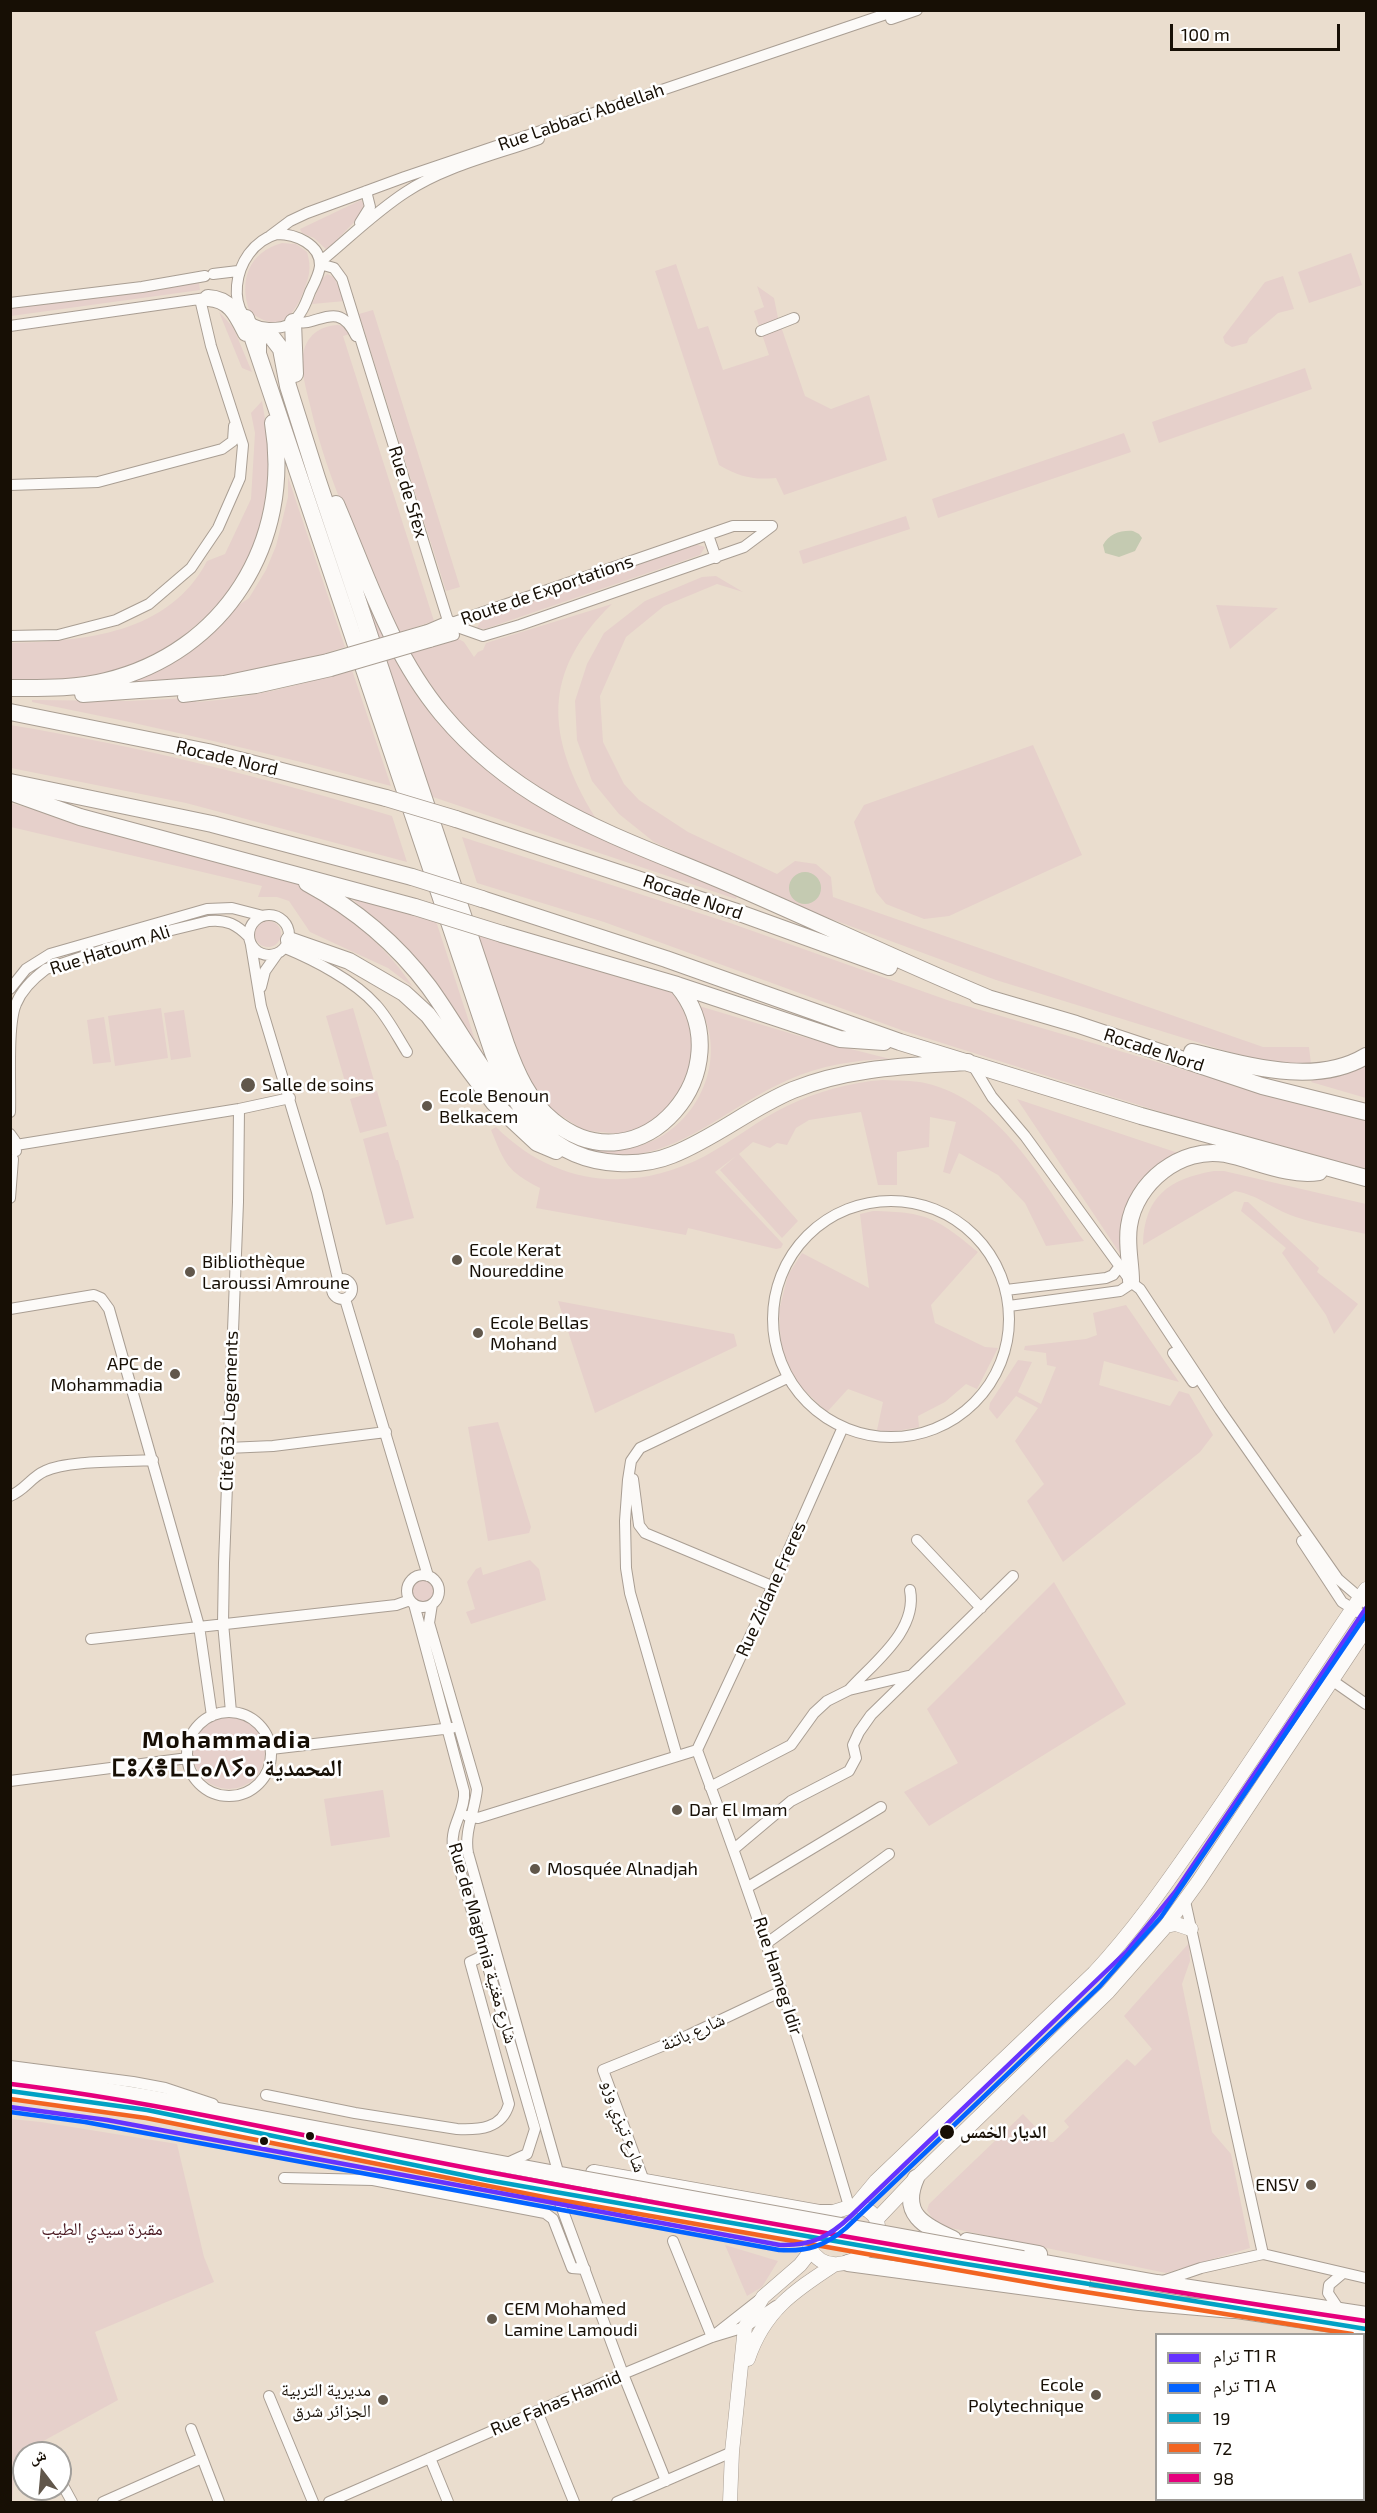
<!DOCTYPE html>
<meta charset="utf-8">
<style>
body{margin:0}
#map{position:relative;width:1377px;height:2513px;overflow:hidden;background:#eaddce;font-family:"Exo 2","Noto Naskh Arabic",sans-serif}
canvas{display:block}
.frame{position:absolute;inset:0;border:12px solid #170f05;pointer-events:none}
.legend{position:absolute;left:1155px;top:2333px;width:210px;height:168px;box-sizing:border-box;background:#fff;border:2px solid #a29f9b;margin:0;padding:8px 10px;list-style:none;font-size:18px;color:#170f05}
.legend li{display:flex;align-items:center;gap:12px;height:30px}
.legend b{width:30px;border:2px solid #a29f9b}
.north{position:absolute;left:12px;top:2441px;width:60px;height:60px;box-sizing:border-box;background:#fff;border:2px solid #a29f9b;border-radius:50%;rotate:344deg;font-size:16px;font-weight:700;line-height:24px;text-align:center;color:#170f05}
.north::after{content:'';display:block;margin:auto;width:21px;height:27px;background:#61574b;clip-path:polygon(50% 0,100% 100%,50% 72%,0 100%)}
.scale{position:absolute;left:1170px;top:24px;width:170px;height:27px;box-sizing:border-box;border:3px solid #170f05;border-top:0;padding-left:8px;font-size:18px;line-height:21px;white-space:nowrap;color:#170f05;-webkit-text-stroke:4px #fff;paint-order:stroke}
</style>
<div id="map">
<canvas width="1377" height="2513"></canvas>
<div class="frame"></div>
<ul class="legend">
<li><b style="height:8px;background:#63f"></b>ترام T1 R</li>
<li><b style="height:8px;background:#0363ff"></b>ترام T1 A</li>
<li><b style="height:8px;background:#01a1c4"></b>19</li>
<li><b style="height:8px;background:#f26522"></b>72</li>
<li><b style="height:8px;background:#e5007d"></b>98</li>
</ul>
<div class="north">ش</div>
<div class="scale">100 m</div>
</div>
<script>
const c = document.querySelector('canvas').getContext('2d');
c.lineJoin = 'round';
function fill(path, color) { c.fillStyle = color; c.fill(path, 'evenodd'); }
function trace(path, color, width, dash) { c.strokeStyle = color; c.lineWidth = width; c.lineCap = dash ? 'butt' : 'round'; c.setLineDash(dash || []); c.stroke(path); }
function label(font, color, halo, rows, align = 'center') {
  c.font = font + ' "Exo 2","Noto Naskh Arabic","Noto Sans Tifinagh",sans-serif'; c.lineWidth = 5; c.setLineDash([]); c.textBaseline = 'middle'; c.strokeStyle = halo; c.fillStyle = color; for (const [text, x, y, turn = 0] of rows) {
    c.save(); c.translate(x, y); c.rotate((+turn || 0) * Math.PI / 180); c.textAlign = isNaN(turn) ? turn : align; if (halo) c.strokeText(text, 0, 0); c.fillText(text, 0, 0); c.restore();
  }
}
const green = new Path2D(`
 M 361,200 L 366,208 L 363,213 L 327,250 L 314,238 L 302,233 L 300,229 Z
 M 282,243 L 296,244 L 307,252 C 312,269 309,277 303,293 C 291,321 277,332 250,312 C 238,281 249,252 282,243 Z
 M 1351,253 L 1362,285 L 1309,303 L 1298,272 Z
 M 676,264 L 698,329 L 708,326 L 723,370 L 769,355 L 754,311 L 764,307 L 757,286 L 774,298 L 778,318 L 805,396 L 831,409 L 869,395 L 887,460 L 784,495 L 776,478 C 752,480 740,477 719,465 L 655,271 Z
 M 327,274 L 334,277 L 345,301 L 312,304 L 322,279 Z
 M 1283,276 L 1294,309 L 1278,313 L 1249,338 L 1247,343 L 1232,347 L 1225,343 L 1223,337 L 1265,282 Z
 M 199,283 L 200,290 L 11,316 L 10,308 Z
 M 373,310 L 460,587 L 446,591 L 359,314 Z
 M 219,312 L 233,327 L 252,372 L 242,368 Z
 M 338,325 L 342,326 L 350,334 L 343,336 L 434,621 L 397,633 C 365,558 328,484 310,405 C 306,389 301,372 303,355 C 306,336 319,326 338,325 Z
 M 1305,368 L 1312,389 L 1159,443 L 1152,422 Z
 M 262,401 L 273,465 L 259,540 L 229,596 L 170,648 L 128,668 L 77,679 L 11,680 L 11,643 C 84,641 169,634 207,561 L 225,554 L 251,499 L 255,433 L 251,413 Z
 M 1124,433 L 1131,452 L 938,518 L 932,499 Z
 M 288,477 L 345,647 L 326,653 L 327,656 L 249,673 L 149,687 L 125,683 L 249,598 L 266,570 L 276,546 L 288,497 Z
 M 906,516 L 910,529 L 803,564 L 799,551 Z
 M 695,544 L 705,547 L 700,555 L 485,629 L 477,628 L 481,620 Z
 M 354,564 L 469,754 L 503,783 L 543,809 L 737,896 L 736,899 L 430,796 Z
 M 716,576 L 743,592 L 717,584 L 664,606 L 626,637 L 600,696 L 603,742 L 624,784 L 639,800 L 688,832 L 777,874 L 795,861 L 816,864 L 831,877 L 833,897 L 1263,1047 L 1309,1047 L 1311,1064 L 1268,1064 L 996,980 L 796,906 L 654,842 L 619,814 L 592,781 L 577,740 L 575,701 L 587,664 L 604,633 L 645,601 L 702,577 Z
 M 612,604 C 541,672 546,737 595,817 L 592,820 L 518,780 L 448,713 L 408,654 L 457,638 L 464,642 L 474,657 L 478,652 L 483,650 L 486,643 Z
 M 1216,605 L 1278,608 L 1230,649 Z
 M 352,670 L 391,786 C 272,753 153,726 32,702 L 32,700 L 129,701 L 189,698 L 196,699 L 196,702 C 249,699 302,684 352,670 Z
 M 10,725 C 139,746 267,778 392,816 L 407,862 L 186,803 L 11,768 Z
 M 1033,745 L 1082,855 L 949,916 L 924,919 L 886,904 L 876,892 L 854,822 L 864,805 Z
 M 10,803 L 269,869 C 324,896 379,935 413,987 L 388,968 L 310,932 L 289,901 L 277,897 L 258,897 L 262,886 L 11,827 Z
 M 462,837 L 730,923 L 950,1001 L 1269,1095 L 1366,1121 L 1366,1169 L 1250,1140 L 904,1031 L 604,922 L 477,883 Z
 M 351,898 L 435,918 L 474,1037 L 490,1066 L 393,935 Z
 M255 934a13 13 0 1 1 26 0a13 13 0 1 1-26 0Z
 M 475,933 L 673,990 L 690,1016 L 693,1074 L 657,1121 L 620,1134 L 590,1131 L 580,1128 L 551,1109 L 536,1092 L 523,1070 Z
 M 699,1006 L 796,1035 L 890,1059 C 854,1060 822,1065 788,1080 C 736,1102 691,1147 633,1155 C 620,1156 605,1154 592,1153 L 594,1148 C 611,1150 629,1150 645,1144 C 699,1125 729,1057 699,1006 Z
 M 161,1008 L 168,1058 L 115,1066 L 108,1016 Z
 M 353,1008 L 375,1084 L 348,1092 L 326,1016 Z
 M 184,1010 L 191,1057 L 171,1060 L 164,1013 Z
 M 104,1017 L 111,1062 L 93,1064 L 87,1020 Z
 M 1366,1064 L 1366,1098 L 1311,1082 L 1313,1079 Z
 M 883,1080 C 897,1081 911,1080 925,1083 C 1001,1100 1042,1182 1084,1241 L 1046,1246 L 1025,1203 L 998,1175 L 959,1153 L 950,1174 L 943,1172 L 956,1122 L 930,1117 L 929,1147 L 897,1152 L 897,1185 L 878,1185 L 861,1112 L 809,1120 L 796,1128 L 787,1145 L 777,1143 L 770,1148 L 753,1142 L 739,1154 L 798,1221 L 782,1238 L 720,1170 L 736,1156 L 715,1172 L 783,1244 L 781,1248 L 776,1249 L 688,1228 L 686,1235 L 536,1208 L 540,1188 C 507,1171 505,1164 491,1130 L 496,1127 C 555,1186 632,1194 705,1156 C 733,1141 758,1120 787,1106 C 816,1092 851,1082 883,1080 Z
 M 377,1091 L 387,1126 L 360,1133 L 350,1099 Z
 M 1017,1099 L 1181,1154 C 1133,1186 1122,1196 1121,1255 Z
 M 388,1132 L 396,1160 L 398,1160 L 414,1218 L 386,1225 L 363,1139 Z
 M 1214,1171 L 1224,1171 L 1366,1204 L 1366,1234 C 1344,1229 1321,1225 1299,1218 C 1275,1211 1259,1195 1235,1191 L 1143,1245 C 1144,1196 1169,1179 1214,1171 Z
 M 1244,1202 L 1248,1202 L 1319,1268 L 1317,1272 L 1358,1304 L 1334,1334 L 1326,1315 L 1282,1253 L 1286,1248 L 1241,1211 Z
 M 873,1211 C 927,1212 937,1218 978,1252 L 931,1305 L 935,1323 L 985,1347 L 998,1348 L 977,1389 L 966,1384 L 945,1402 L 918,1416 L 919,1427 L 891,1432 L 877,1430 L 883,1402 L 848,1389 L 827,1412 L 796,1382 L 781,1347 L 779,1311 L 788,1275 L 802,1253 L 869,1288 L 860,1214 Z
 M 558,1301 L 734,1334 L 737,1346 L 595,1413 Z
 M 1126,1305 L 1179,1382 L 1104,1361 L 1099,1385 L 1170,1406 L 1179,1391 L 1189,1394 L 1213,1435 L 1200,1452 L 1063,1562 L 1027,1501 L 1044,1484 L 1015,1441 L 1038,1408 L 1016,1396 L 997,1419 L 989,1409 L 990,1403 L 1018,1360 L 1032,1362 L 1018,1392 L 1041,1404 L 1056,1367 L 1047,1365 L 1046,1353 L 1024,1350 L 1025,1346 L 1086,1339 L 1097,1335 L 1093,1313 Z
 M 498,1422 L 531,1527 L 529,1533 L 488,1541 L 468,1427 Z
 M 530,1560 L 539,1569 L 546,1600 L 471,1624 L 466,1612 L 475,1609 L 467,1582 L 476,1569 L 481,1567 L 483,1575 Z
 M412 1591a11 11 0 1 1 22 0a11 11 0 1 1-22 0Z
 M 1054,1582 L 1126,1704 L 929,1826 L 904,1792 L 958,1763 L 927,1709 Z
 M193 1753a36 36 0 1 1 72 0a36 36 0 1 1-72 0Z
 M 383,1790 L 390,1837 L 331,1846 L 324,1799 Z
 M 1189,1943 L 1190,1961 L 1182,1984 L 1212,2132 L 1231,2154 L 1250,2248 L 1166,2273 L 946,2227 L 933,2219 L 927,2210 L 929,2204 L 1023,2114 L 1050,2142 L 1053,2142 L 1069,2127 L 1064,2121 L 1127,2059 L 1135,2066 L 1152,2049 L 1124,2016 Z
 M 11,2119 L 41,2122 L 177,2144 L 204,2257 L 214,2282 L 95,2332 L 118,2400 L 16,2456 L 12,2502 Z
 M 725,2245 L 778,2261 L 762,2287 L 747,2296 Z`);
const water = new Path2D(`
 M 1133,531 L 1139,534 L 1142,538 L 1135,551 L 1119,557 L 1105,553 L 1103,545 C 1109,534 1121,530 1133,531 Z
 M789 888a16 16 0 1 1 32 0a16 16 0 1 1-32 0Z`);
const minor = new Path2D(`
 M 891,19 L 917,10
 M 360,223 L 370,207 L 366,191
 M 277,234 C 295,234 321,244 320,266 C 319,275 314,284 310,292 C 306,303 301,316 291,323 C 285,328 276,328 269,328 C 221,327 229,247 277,234 Z
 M 270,236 L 290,221 L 307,213 L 405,177 L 898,10
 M 320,262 C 348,239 375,212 406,192 C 445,166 495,155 539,139
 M 320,264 L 334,268 L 342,279 L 449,624
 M 213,274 L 238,271
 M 10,303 L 142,287 L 205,276
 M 294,320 C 313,332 337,295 356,336
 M 10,326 L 206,298
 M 761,331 L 794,318
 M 10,485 L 98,482 L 222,449 L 233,441 L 234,426
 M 708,535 L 716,558
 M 449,624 L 483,636 L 520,625 L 744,547 L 772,526
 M 449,624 L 733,526 L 772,526
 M 10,636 L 58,635 L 116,620 L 149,604 L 191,568 L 218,528 L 240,478 L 243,445 L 211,346 L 200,299
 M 430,642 L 454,635
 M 183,697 L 256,688 L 331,671
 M249 935a20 20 0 1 1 40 0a20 20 0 1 1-40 0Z
 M 251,945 L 261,1006 L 317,1192 L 338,1279
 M 285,948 C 314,960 355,981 376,1005 C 388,1018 397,1036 407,1052
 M 261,987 L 265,971 L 277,954
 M 10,989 L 26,969 L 50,954 L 207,909 L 232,908 L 263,916
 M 972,1064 L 992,1097 L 1025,1136 L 1132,1283 L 1140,1289 L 1220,1410 L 1338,1579 L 1366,1603
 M 10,1112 C 11,1086 7,1025 16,1004 C 22,989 34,978 46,969 L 139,938 L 209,921 C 227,919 237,925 249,937
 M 10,1134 L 15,1141 L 16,1151
 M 16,1145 L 239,1109 L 290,1098
 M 10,1198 L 13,1159
 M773 1319a118 118 0 1 1 236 0a118 118 0 1 1-236 0Z
 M332 1289a10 10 0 1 1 20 0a10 10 0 1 1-20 0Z
 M 1006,1290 L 1106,1278 L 1113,1275 L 1120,1266
 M 345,1299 L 428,1576
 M 1009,1306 L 1120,1291 L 1132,1283
 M 10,1309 L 94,1295 L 101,1298 L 109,1309 L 199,1626 L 212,1716
 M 1173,1353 L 1193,1382
 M 227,1448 L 273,1446 L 386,1432
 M 633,1479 L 639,1525 L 645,1533 L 772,1586
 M 10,1496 C 25,1490 31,1477 45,1471 C 68,1460 125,1462 153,1460
 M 917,1540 L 981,1608
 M 1302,1541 L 1342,1602 L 1366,1617
 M407 1591a16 16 0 1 1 32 0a16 16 0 1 1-32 0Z
 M 414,1604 L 464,1791 C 466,1810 450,1826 453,1846 L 535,2129 L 527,2154 L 505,2164
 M 432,1604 L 429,1623 L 477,1789 C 475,1811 464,1831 468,1853 L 557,2168
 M 91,1639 L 396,1605 L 410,1600
 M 1333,1681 L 1366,1704
 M 849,1690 C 873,1663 918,1631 910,1590
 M 231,1712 L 223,1623 L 224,1563 L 238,1202 L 239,1109
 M187 1754a42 42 0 1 1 84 0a42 42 0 1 1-84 0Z
 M 271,1749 L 452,1728
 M 697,1750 C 753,1900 804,2052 849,2206
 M 697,1750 L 754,1628 L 843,1427
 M 677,1756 L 630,1593 L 626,1568 L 625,1521 L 628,1480 L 631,1461 L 640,1448 L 787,1378
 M 10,1781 L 188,1758
 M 710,1787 L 791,1745 L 814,1713 L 827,1701 L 849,1690 L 908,1676
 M 467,1816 L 478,1818 L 697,1750
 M 734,1849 L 791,1801 L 849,1771 L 856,1758 L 853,1745 L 859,1732 L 871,1715 L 1013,1576
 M 748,1887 L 881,1807
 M 1185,1901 L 1263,2254
 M 767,1943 L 889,1854
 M 10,2066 L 133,2082 L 165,2088 L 213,2104
 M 266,2095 L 355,2113 L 457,2129 C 479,2130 502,2129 509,2104 L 470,1962 L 491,1952
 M 284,2178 L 373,2180 L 545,2213 L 553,2219 L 572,2268 L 585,2269
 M 644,2181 L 603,2070 L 689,2035 L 782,1991
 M 556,2192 L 623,2374 L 666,2481
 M 673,2241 L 712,2337
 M 1160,2282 L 1201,2268 L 1263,2254 L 1366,2278
 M 1340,2311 L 1328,2293 L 1329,2285 L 1342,2274
 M 717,2333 L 759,2300
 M 269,2396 L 313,2502
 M 537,2411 L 574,2502
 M 191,2429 L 219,2502
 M 430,2458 L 448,2502
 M 1364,2468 L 1366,2466
 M 60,2480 L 72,2502
 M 1329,2500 L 1329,2502
 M 103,2502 L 202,2458
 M 329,2502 L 623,2374 L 712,2337 L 745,2327 L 776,2306
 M 617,2502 L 732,2452`);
const major = new Path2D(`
 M 1166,1926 L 1176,1924 L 1191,1929
 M 856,2205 L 876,2181 L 1094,1973 C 1136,1928 1170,1878 1205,1828 C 1260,1749 1312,1668 1366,1589
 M 856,2205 C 917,2224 835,2296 810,2248 L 813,2228 L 830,2213 Z
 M 877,2219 L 916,2178 L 1108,1992 L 1166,1926 L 1198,1882 L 1366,1629
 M 748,2359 C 764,2311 794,2291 834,2265
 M 730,2502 L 732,2452 L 745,2327 L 763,2297 L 800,2265 L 811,2251`);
const highway = new Path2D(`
 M 208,298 C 230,299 237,315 246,333
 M 246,318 L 493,1053 C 516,1111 550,1160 618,1163 C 636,1164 655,1162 672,1155 C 715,1138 750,1108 793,1090 C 849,1067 909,1066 968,1062
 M 293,322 L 295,374
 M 258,352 L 258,339 L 264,335 L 271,336 L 281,349 L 288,386 L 317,478 L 506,1044 C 516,1072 529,1102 553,1121 C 641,1193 747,1068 677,985
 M 336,504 C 367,576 391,653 442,714 C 524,812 627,839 739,888 C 822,924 904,963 988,998
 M 428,633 L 449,624
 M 10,688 C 42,688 75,689 106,681 C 225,652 293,542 273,423
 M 83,694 L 224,684 L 328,662
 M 10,712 L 208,752 L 386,798
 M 10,782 L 212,824 L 412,877
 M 10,792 L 80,817 L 415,907
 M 456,819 L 734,911 L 889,967
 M 307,883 C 355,909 396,943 429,987 C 455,1023 476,1063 504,1098
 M 482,899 L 666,959 L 900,1042 L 1141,1116 L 1366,1178
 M 502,934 L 677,985 L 840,1039 L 884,1042
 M 289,940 L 349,961 L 404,993 L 428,1015 L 494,1103 L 537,1143 L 556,1151
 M 977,995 L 1076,1024 L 1262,1086 L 1366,1112
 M 1192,1052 C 1247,1065 1314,1087 1366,1056
 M 1131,1281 C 1131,1263 1126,1245 1129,1226 C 1135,1183 1181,1146 1225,1154 C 1255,1160 1288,1177 1319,1172
 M 10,2078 L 51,2082 L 148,2098 L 577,2178
 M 10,2091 L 144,2110 L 576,2195
 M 594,2173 L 819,2213 L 830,2213
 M 916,2178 C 900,2214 924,2226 953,2239
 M 967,2241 L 1039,2254
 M 1023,2259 L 1157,2283 L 1366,2315
 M 848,2263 L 1139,2302 L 1233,2310
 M 1021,2272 L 1082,2283
 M 1223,2308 L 1366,2329`);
const minorBridge = new Path2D(`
 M 331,671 L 430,642`);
const highwayBridge = new Path2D(`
 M 328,662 L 428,633
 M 386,798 L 456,819
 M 412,877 L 482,899
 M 415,907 L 502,934
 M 577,2178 L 1023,2259
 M 576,2195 L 1021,2272`);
const bus1 = new Path2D(`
 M 10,2091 L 147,2110 L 487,2180 L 960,2263 L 1366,2329`);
const bus2 = new Path2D(`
 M 10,2099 L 146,2118 L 554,2199 L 1060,2288 L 1352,2334`);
const bus3 = new Path2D(`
 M 11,2084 C 174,2104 332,2143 494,2173 C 784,2227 1075,2278 1366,2321`);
const tram1 = new Path2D(`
 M 10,2107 L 107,2120 L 780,2245 C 811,2246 829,2237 851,2216 L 1127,1951 L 1175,1892 L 1366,1608`);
const tram2 = new Path2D(`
 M 10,2112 L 85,2122 L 779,2250 C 807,2252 825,2246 846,2228 L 1100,1986 L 1161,1917 L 1366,1615`);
const markers = [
 [248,1085,8,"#61574b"],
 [427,1106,6,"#61574b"],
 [457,1260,6,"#61574b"],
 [190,1272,6,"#61574b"],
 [478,1333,6,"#61574b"],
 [175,1374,6,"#61574b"],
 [677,1810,6,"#61574b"],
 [535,1869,6,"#61574b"],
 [947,2132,8,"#170f05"],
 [310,2136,5,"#170f05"],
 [264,2141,5,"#170f05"],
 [1311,2185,6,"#61574b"],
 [492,2319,6,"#61574b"],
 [1096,2395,6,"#61574b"],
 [383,2400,6,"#61574b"]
];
const streetNames = [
 ["Rue Labbaci Abdellah",581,117,-19],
 ["Rue de Sfex",408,492,73],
 ["Route de Exportations",547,590,-19],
 ["Rocade Nord",227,758,13],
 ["Rocade Nord",693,897,19],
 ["Rue Hatoum Ali",110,950,-18],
 ["Rocade Nord",1154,1050,18],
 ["Cité 632 Logements",229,1411,-88],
 ["Rue Zidane Freres",771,1589,-66],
 ["Rue de Maghnia شارع مغنية",483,1943,74],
 ["Rue Hameg Idir",778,1976,72],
 ["شارع باتنة",693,2032,-24],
 ["شارع تيزي وزو",624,2126,70],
 ["Rue Fahas Hamid",556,2403,-23]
];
const poiNames = [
 ["Salle de soins",262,1085],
 ["Ecole Benoun",439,1096],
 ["Belkacem",439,1117],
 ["Ecole Kerat",469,1250],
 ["Noureddine",469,1271],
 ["Bibliothèque",202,1262],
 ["Laroussi Amroune",202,1283],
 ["Ecole Bellas",490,1323],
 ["Mohand",490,1344],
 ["APC de",163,1364,"right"],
 ["Mohammadia",163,1385,"right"],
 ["Dar El Imam",689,1810],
 ["Mosquée Alnadjah",547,1869],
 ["ENSV",1299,2185,"right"],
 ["CEM Mohamed",504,2309],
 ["Lamine Lamoudi",504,2330],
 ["Ecole",1084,2385,"right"],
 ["Polytechnique",1084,2406,"right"],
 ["مديرية التربية",371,2390,"right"],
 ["الجزائر شرق",371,2411,"right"]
];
const stopNames = [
 ["الديار الخمس",960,2132]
];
const parkNames = [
 ["مقبرة سيدي الطيب",102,2229]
];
const districtNames = [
 ["Mohammadia",227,1740],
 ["ⵎⵓⵃⴻⵎⵎⴰⴷⵢⴰ المحمدية",227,1768]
];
fill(green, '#e6d0cb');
fill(water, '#c4cab1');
trace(minor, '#a99e93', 12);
trace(major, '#a99e93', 15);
trace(highway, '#a99e93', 18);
trace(minor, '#fcfaf8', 10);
trace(major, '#fcfaf8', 14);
trace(highway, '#fcfaf8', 16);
trace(minorBridge, '#a99e93', 12, []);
trace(highwayBridge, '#a99e93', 18, []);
trace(minorBridge, '#fcfaf8', 10);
trace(highwayBridge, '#fcfaf8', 16);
trace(bus1, '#01a1c4', 4.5);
trace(bus2, '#f26522', 4.5);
trace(bus3, '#e5007d', 4.5);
trace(tram1, '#63f', 4.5);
trace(tram2, '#0363ff', 4.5);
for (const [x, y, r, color] of markers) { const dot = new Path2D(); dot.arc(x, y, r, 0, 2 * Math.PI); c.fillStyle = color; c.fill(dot); trace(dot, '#fff', 2); }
label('18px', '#170f05', '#fff', streetNames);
label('18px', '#170f05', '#fff', poiNames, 'left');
label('bold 18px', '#170f05', '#fff', stopNames, 'left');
label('18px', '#4b1b23', '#fff', parkNames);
c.letterSpacing = '1.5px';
label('bold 24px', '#170f05', '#fff', districtNames);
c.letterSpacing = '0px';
</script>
